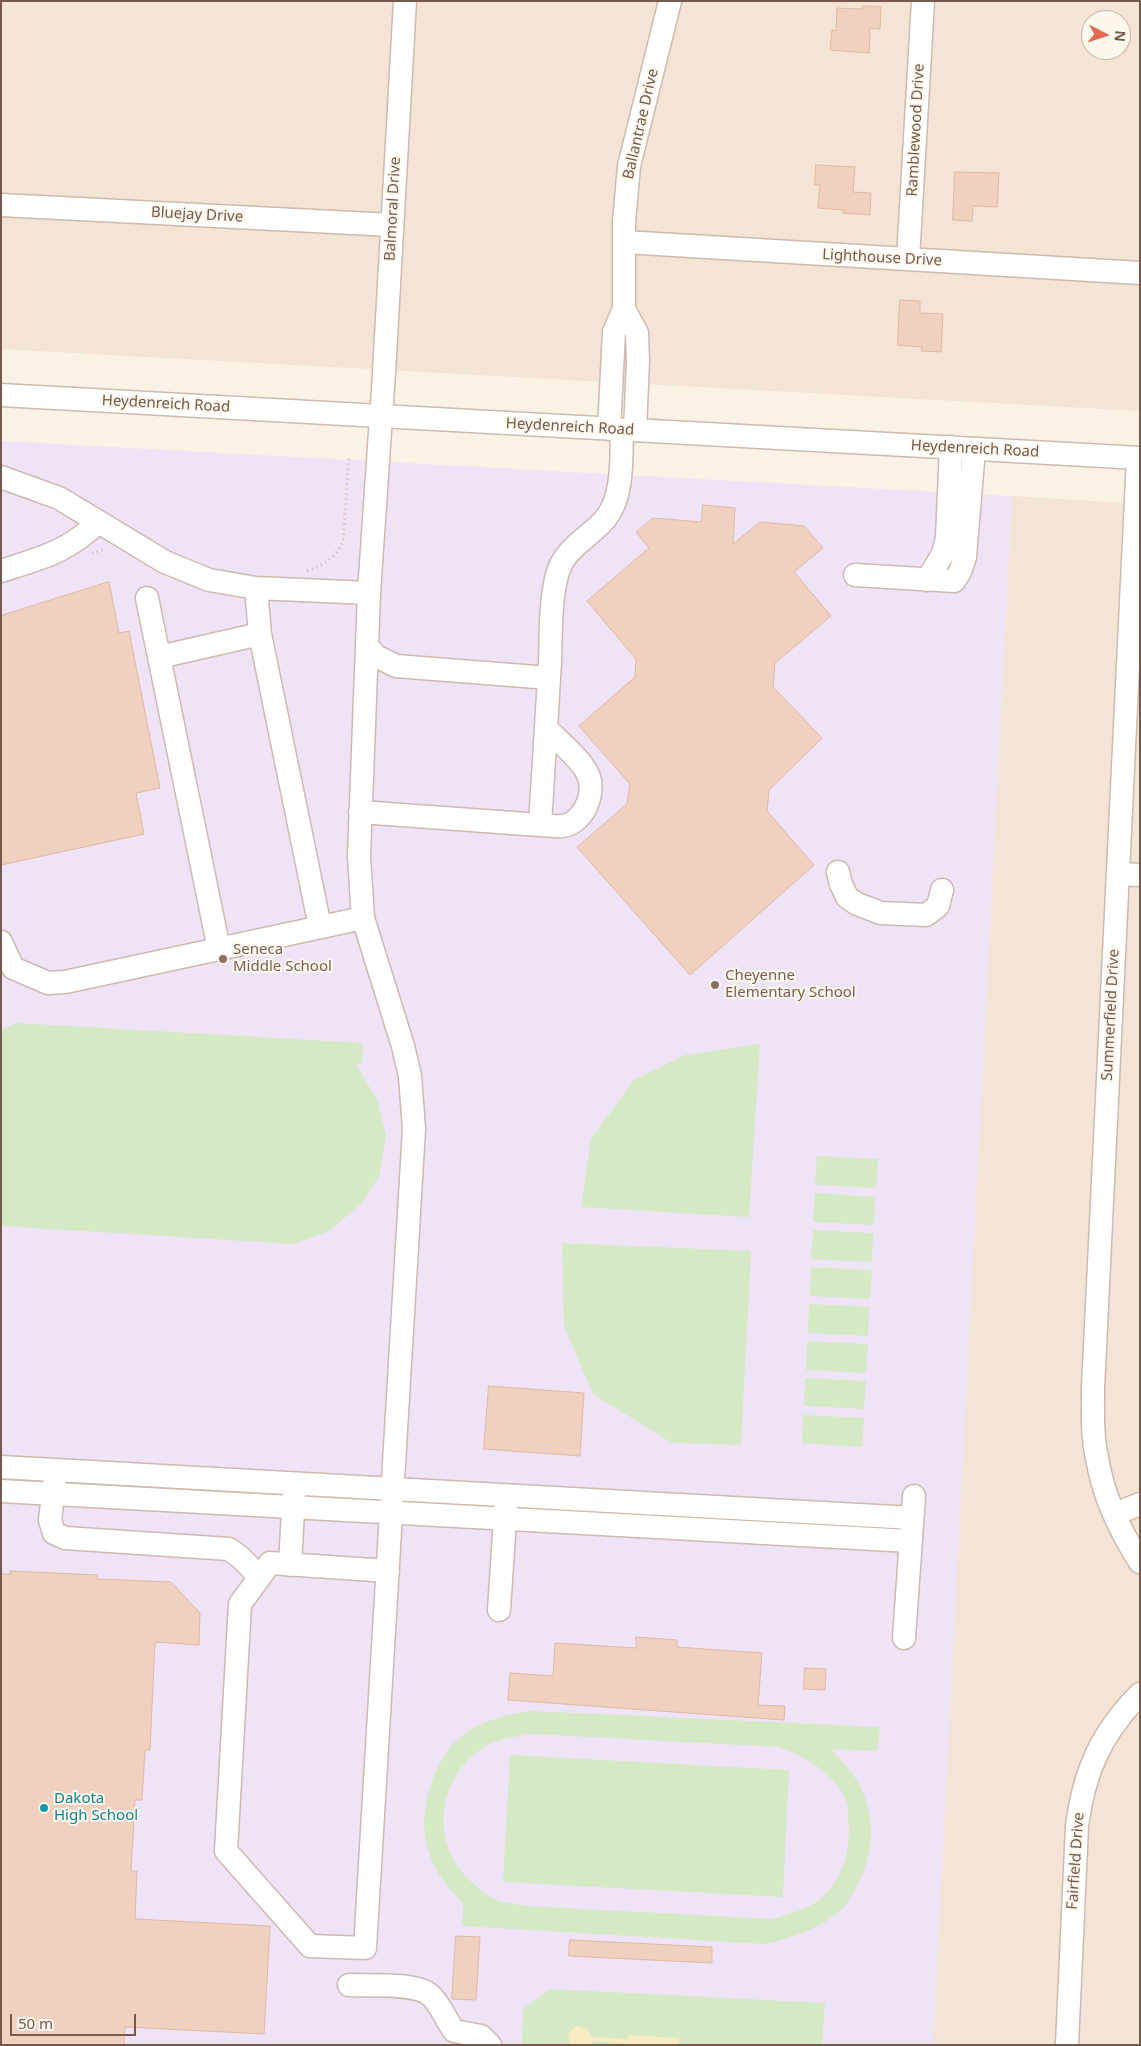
<!DOCTYPE html>
<style>
body{margin:0}
#map{position:relative;width:1141px;height:2046px;overflow:hidden;background:#fbf2e6;font-family:"Noto Sans",sans-serif}
canvas{display:block}
.frame{position:absolute;inset:0;border:2px solid #74594c;pointer-events:none}
.north{position:absolute;left:1081px;top:10px;width:50px;height:50px;box-sizing:border-box;background:#fef7ec;border:1px solid #c7b8ac;border-radius:50%;rotate:95deg;font-size:14px;font-weight:700;line-height:20px;text-align:center;color:#74594c}
.north::after{content:'';display:block;margin:auto;width:18px;height:22px;background:#e06b50;clip-path:polygon(50% 0,100% 100%,50% 72%,0 100%)}
.scale{position:absolute;left:10px;top:2014px;width:126px;height:22px;box-sizing:border-box;border:2px solid #74594c;border-top:0;padding-left:6px;font-size:15px;line-height:18px;white-space:nowrap;color:#74594c;-webkit-text-stroke:4px #fef7ec;paint-order:stroke}
</style>
<div id="map">
<canvas width="1141" height="2046"></canvas>
<div class="frame"></div>
<div class="north">N</div>
<div class="scale">50 m</div>
</div>
<script>
const c = document.querySelector('canvas').getContext('2d');
c.lineJoin = 'round';
function fill(path, color) { c.fillStyle = color; c.fill(path, 'evenodd'); }
function trace(path, color, width, dash) { c.strokeStyle = color; c.lineWidth = width; c.lineCap = dash ? 'butt' : 'round'; c.setLineDash(dash || []); c.stroke(path); }
function label(font, color, halo, rows, align = 'center') {
  c.font = font + ' "Noto Sans",sans-serif'; c.lineWidth = 4; c.setLineDash([]); c.textBaseline = 'middle'; c.strokeStyle = halo; c.fillStyle = color; for (const [text, x, y, turn = 0] of rows) {
    c.save(); c.translate(x, y); c.rotate((+turn || 0) * Math.PI / 180); c.textAlign = isNaN(turn) ? turn : align; if (halo) c.strokeText(text, 0, 0); c.fillText(text, 0, 0); c.restore();
  }
}
const residential = new Path2D(`
 M 1,1 L 1140,1 L 1140,411 L 1,349 ZM 1091,20 L 1121,20 L 1121,50 L 1091,50 Z
 M 1012,496 L 1140,504 L 1140,2045 L 932,2045 Z`);
const education = new Path2D(`
 M 1,441 L 1012,496 L 933,2045 L 1,2045 Z`);
const green = new Path2D(`
 M 16,1023 L 363,1043 L 362,1064 L 356,1064 L 378,1102 L 386,1135 L 379,1176 L 362,1203 L 329,1231 L 294,1244 L 1,1226 L 1,1030 Z
 M 760,1044 L 749,1217 L 581,1207 L 591,1139 L 634,1080 L 685,1055 Z
 M 817,1156 L 878,1159 L 876,1188 L 815,1185 Z
 M 815,1193 L 875,1197 L 874,1225 L 813,1222 Z
 M 813,1230 L 873,1233 L 872,1262 L 811,1259 Z
 M 562,1243 L 751,1251 L 741,1445 L 672,1443 L 593,1394 L 564,1326 Z
 M 811,1267 L 872,1270 L 870,1299 L 810,1296 Z
 M 809,1304 L 869,1307 L 868,1336 L 808,1333 Z
 M 807,1341 L 868,1344 L 866,1373 L 806,1370 Z
 M 805,1378 L 866,1381 L 864,1409 L 804,1406 Z
 M 803,1415 L 864,1418 L 862,1447 L 802,1443 Z
 M 532,1711 L 880,1727 L 877,1751 L 831,1749 C 843,1763 858,1777 864,1795 C 877,1829 871,1864 852,1894 C 849,1899 846,1906 841,1910 C 819,1929 793,1938 765,1944 L 462,1926 L 463,1903 C 426,1868 415,1829 432,1781 C 437,1768 445,1752 455,1742 C 477,1721 504,1715 532,1711 ZM 532,1734 L 778,1747 C 805,1756 836,1774 847,1803 C 848,1807 848,1813 848,1818 C 852,1848 843,1880 819,1900 C 806,1910 788,1914 773,1919 L 526,1906 C 517,1904 507,1904 499,1901 C 490,1898 481,1891 474,1884 C 430,1847 435,1782 481,1749 C 496,1738 515,1737 532,1734 Z
 M 510,1755 L 789,1770 L 783,1897 L 503,1882 Z
 M 550,1989 L 825,2003 L 822,2045 L 522,2045 L 523,2009 Z`);
const sand = new Path2D(`
 M 576,2026 L 587,2029 L 592,2037 L 627,2039 L 628,2035 L 679,2038 L 679,2045 L 640,2045 L 593,2041 L 589,2045 L 570,2045 L 568,2034 Z`);
const building = new Path2D(`
 M 863,6 L 881,7 L 880,29 L 870,28 L 869,53 L 830,50 L 832,30 L 836,31 L 837,8 L 862,9 Z
 M 816,165 L 855,167 L 853,192 L 871,193 L 870,215 L 843,213 L 844,210 L 818,208 L 820,185 L 815,185 Z
 M 955,172 L 999,173 L 997,207 L 973,206 L 972,221 L 953,220 Z
 M 900,300 L 920,301 L 920,313 L 943,314 L 941,352 L 921,351 L 922,347 L 898,345 Z
 M 703,505 L 735,508 L 733,544 L 760,522 L 804,526 L 823,548 L 794,572 L 831,616 L 775,663 L 773,687 L 822,738 L 769,790 L 767,811 L 814,865 L 690,975 L 577,847 L 627,804 L 630,784 L 579,726 L 635,677 L 636,659 L 587,601 L 649,548 L 636,532 L 653,518 L 701,522 Z
 M 109,582 L 119,633 L 129,631 L 160,788 L 136,793 L 144,834 L 1,865 L 1,616 Z
 M 489,1386 L 584,1393 L 580,1456 L 484,1449 Z
 M 10,1571 L 97,1575 L 97,1579 L 171,1582 L 200,1613 L 199,1645 L 155,1642 L 150,1750 L 145,1750 L 142,1800 L 135,1800 L 131,1871 L 137,1871 L 135,1919 L 270,1926 L 264,2034 L 125,2027 L 124,2045 L 1,2045 L 1,1574 L 10,1574 Z
 M 636,1637 L 677,1640 L 677,1647 L 762,1653 L 758,1705 L 785,1706 L 784,1720 L 508,1700 L 510,1673 L 553,1676 L 555,1643 L 636,1648 Z
 M 805,1668 L 826,1669 L 825,1690 L 804,1689 Z
 M 456,1936 L 480,1937 L 476,2000 L 452,1999 Z
 M 570,1940 L 712,1947 L 712,1963 L 569,1956 Z`);
const path = new Path2D(`
 M 92,553 L 105,549
 M 307,571 C 324,565 335,558 343,542 L 349,458`);
const minor = new Path2D(`
 M 1,205 L 392,225
 M 624,242 L 1140,273
 M 908,259 L 923,1
 M 624,309 L 637,333 L 638,361 L 635,430
 M 1,395 L 1140,458
 M 609,429 L 614,332 L 624,309 L 624,222 L 629,166 L 670,1
 M 1138,458 L 1093,1388 C 1093,1412 1092,1435 1097,1458 C 1103,1494 1120,1531 1140,1562
 M 1,477 L 59,498 L 165,562 L 209,580 L 256,588 L 369,593
 M 1,571 C 41,558 68,552 98,522
 M 855,575 L 954,581 L 960,572 L 965,557 L 974,449
 M 927,580 L 943,554 L 947,538 L 951,447
 M 256,588 L 260,634 L 320,927
 M 147,598 L 219,949
 M 367,646 L 376,656 L 396,666 L 549,678
 M 159,657 L 260,634
 M 546,728 C 558,741 583,760 589,777 C 595,795 583,823 563,826 C 556,827 547,825 540,825 C 543,770 547,716 550,662 C 551,633 550,602 557,575 C 564,547 591,537 606,518 C 624,495 621,457 622,430
 M 360,812 L 540,825
 M 838,872 L 841,884 L 847,897 L 857,904 L 881,913 L 926,915 L 938,906 L 942,890
 M 1118,874 L 1140,875
 M 1,942 L 13,968 L 48,983 L 65,982 L 363,918
 M 1,1467 L 912,1518
 M 55,1478 L 50,1520 L 54,1533 L 65,1538 L 229,1549 L 240,1557 L 260,1577
 M 1,1491 L 910,1541
 M 1115,1514 L 1140,1504
 M 290,1565 L 294,1493
 M 388,1571 L 270,1563 L 240,1604 L 226,1851 L 310,1946 L 365,1948 L 414,1129 L 410,1076 L 403,1046 L 363,918 L 359,856 L 369,593 L 384,373 L 405,1
 M 499,1610 L 506,1504
 M 904,1638 L 914,1496
 M 349,1985 C 369,1986 415,1982 430,1995 C 440,2003 446,2020 454,2031 L 481,2036 L 490,2045
 M 1067,2045 L 1077,1826 C 1084,1772 1101,1733 1140,1694`);
const markers = [
 [223,959,5,"#8d6e63"],
 [715,985,5,"#8d6e63"],
 [44,1808,5,"#0f9aa8"]
];
const streetNames = [
 ["Ballantrae Drive",641,124,-77],
 ["Ramblewood Drive",916,130,-87],
 ["Balmoral Drive",393,209,-87],
 ["Bluejay Drive",197,215,3],
 ["Lighthouse Drive",882,258,3],
 ["Heydenreich Road",166,404,3],
 ["Heydenreich Road",570,427,3],
 ["Heydenreich Road",975,449,3],
 ["Summerfield Drive",1111,1015,-87],
 ["Fairfield Drive",1076,1861,-86]
];
const educationNames = [
 ["Seneca",233,950],
 ["Middle School",233,967],
 ["Cheyenne",725,976],
 ["Elementary School",725,993]
];
const cultureNames = [
 ["Dakota",54,1799],
 ["High School",54,1816]
];
fill(residential, '#f3e4d5');
fill(education, '#efe3f8');
fill(green, '#d5e9c5');
fill(sand, '#f9ebc2');
fill(building, '#f0d1bf');
trace(building, '#e2b7a0', 1);
trace(minor, '#cdbaad', 25);
trace(path, '#d5b4a2', 3, [1, 4]);
trace(minor, '#fff', 22);
for (const [x, y, r, color] of markers) { const dot = new Path2D(); dot.arc(x, y, r, 0, 2 * Math.PI); c.fillStyle = color; c.fill(dot); trace(dot, '#fef7ec', 2); }
label('15px', '#74594c', '#fef7ec', streetNames);
label('15px', '#785e54', '#fef7ec', educationNames, 'left');
label('15px', '#0d838f', '#fef7ec', cultureNames, 'left');
</script>
